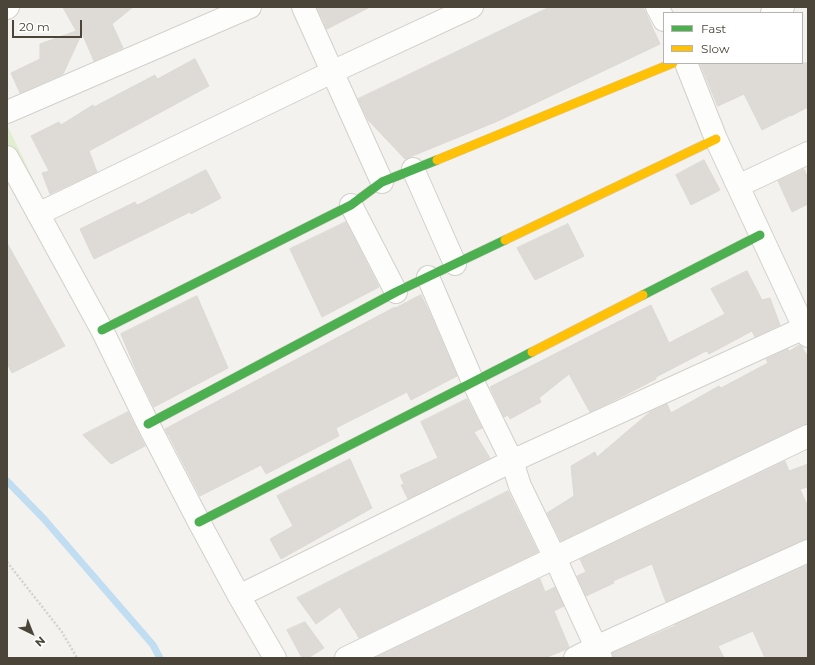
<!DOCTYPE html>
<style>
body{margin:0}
#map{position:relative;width:815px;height:665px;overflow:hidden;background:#f4f2ee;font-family:Montserrat,sans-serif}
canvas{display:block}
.frame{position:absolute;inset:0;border:8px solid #4b4439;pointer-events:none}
.legend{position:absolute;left:663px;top:12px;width:140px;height:52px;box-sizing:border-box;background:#fff;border:1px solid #b7b4b0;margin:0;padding:5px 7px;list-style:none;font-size:12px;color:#4b4439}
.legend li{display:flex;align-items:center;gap:8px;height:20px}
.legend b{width:20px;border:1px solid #b7b4b0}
.north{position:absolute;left:12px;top:613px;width:40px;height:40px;-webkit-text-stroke:3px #fff;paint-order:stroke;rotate:137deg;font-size:11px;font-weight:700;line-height:16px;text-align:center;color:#4b4439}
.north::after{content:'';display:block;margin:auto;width:14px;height:18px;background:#4b4439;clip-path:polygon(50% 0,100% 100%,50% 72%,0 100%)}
.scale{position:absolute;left:12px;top:20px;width:70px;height:18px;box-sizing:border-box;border:2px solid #4b4439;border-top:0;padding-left:5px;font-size:12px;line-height:14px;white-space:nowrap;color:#4b4439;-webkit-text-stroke:3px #fff;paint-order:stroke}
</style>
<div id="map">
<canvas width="815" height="665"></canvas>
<div class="frame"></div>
<ul class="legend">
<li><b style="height:5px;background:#4caf50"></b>Fast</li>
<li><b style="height:5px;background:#ffc107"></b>Slow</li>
</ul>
<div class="north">N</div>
<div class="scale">20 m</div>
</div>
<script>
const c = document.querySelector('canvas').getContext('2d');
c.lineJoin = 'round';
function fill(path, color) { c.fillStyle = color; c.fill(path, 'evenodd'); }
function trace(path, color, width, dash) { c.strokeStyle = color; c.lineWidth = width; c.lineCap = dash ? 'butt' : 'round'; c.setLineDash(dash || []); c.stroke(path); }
const green = new Path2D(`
 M 7,125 L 46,205 L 7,150 Z`);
const stream = new Path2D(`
 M 7,481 L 44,519 L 153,645 L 160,658`);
const building = new Path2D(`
 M 63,7 L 133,7 L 112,24 L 123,48 L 94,61 L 82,33 L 63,74 L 20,93 L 11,73 L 40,59 L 40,44 L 76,31 Z
 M 317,7 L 370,7 L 327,29 Z
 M 550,7 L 643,7 L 660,44 L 498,121 L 405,159 L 368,120 L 358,99 Z
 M 195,59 L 209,86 L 89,151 L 97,172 L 50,194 L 42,173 L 49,171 L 31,136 L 59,122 L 61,125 L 93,105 L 94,107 L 155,75 L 157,79 Z
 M 700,63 L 808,63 L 808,107 L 791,116 L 791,115 L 762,130 L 744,94 L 718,106 Z
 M 704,160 L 720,190 L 691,205 L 676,175 Z
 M 804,169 L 808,179 L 808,204 L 792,212 L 778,181 Z
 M 206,170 L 221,198 L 191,214 L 190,212 L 94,259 L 80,229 L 135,202 L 137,205 Z
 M 346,222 L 379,287 L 322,317 L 290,249 Z
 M 568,224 L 584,256 L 535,280 L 517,248 Z
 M 7,243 L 65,346 L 12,373 L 7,363 Z
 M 747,271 L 762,300 L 770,298 L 780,325 L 755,337 L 752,331 L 709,354 L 707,351 L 704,352 L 656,377 L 656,379 L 621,397 L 590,412 L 569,374 L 539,398 L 541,402 L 510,419 L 508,415 L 504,417 L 490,387 L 651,305 L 669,343 L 725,314 L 711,289 Z
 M 421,295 L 431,316 L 457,376 L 411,400 L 407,392 L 336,428 L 339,436 L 266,474 L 261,465 L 200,496 L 168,434 L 168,435 L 165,429 L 395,307 L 395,308 Z
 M 197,296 L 228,368 L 154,407 L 138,375 L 121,334 Z
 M 800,345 L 802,347 L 808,357 L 808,424 L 803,425 L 561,541 L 547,513 L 574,496 L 571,466 L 595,452 L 597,457 L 650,412 L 667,404 L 671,413 L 719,386 L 721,388 L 768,363 L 766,359 L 788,349 L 789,351 Z
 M 467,399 L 482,428 L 474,432 L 490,458 L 408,499 L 401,485 L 404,484 L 400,475 L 438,458 L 421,422 Z
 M 128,412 L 145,446 L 111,464 L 83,435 Z
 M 350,459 L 372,508 L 281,559 L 270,539 L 293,526 L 277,496 Z
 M 785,461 L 789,471 L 808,464 L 808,487 L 800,489 L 808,507 L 808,539 L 803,540 L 666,602 L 652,564 L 613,581 L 614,583 L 586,596 L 577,576 L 586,572 L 580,559 Z
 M 508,491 L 538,552 L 359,638 L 354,629 L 354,630 L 340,607 L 316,624 L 297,598 Z
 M 808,565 L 808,658 L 765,658 L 753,631 L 718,646 L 724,658 L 613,658 L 612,653 L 675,626 L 675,625 Z
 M 540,579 L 545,592 L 555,587 L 564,606 L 554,611 L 569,647 L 567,649 L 545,658 L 375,658 Z
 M 305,622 L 324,648 L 308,658 L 302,658 L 287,630 Z`);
const path = new Path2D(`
 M 7,562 L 62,632 L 77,658`);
const street = new Path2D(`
 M 303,7 L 382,182
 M 657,7 L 664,20
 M 7,8 L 8,7
 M 772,13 L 783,7
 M 686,63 L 716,139 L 808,336
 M 7,112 L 250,7
 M 7,157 L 102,330 L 148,424 L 199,522 L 239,596 L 275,658
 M 413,169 L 455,264
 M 738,186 L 808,153
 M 351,205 L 396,292
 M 38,214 L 332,72 L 472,7
 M 428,277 L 473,382 L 512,461 L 520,486 L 555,558 L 601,658
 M 239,596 L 512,461 L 804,328
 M 346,658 L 808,436
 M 575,658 L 596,647 L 808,551`);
const fast = new Path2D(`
 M 643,295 L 760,235
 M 102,330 L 351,205 L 382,182 L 437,160
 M 148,424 L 396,292 L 505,240
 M 199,522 L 532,352`);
const slow = new Path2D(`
 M 437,160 L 673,63
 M 505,240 L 716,139
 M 532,352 L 643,295`);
fill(green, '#e1eecf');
trace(stream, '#c0ddf1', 7);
fill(building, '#dedbd6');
trace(building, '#dcd9d4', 1);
trace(street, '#d2d0cb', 24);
trace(fast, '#d3cfc5', 10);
trace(slow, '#d3cfc5', 10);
trace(path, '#d3d2cc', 2.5, [2, 2]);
trace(street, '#fdfdfc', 22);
trace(fast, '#4caf50', 9);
trace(slow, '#ffc107', 9);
</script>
